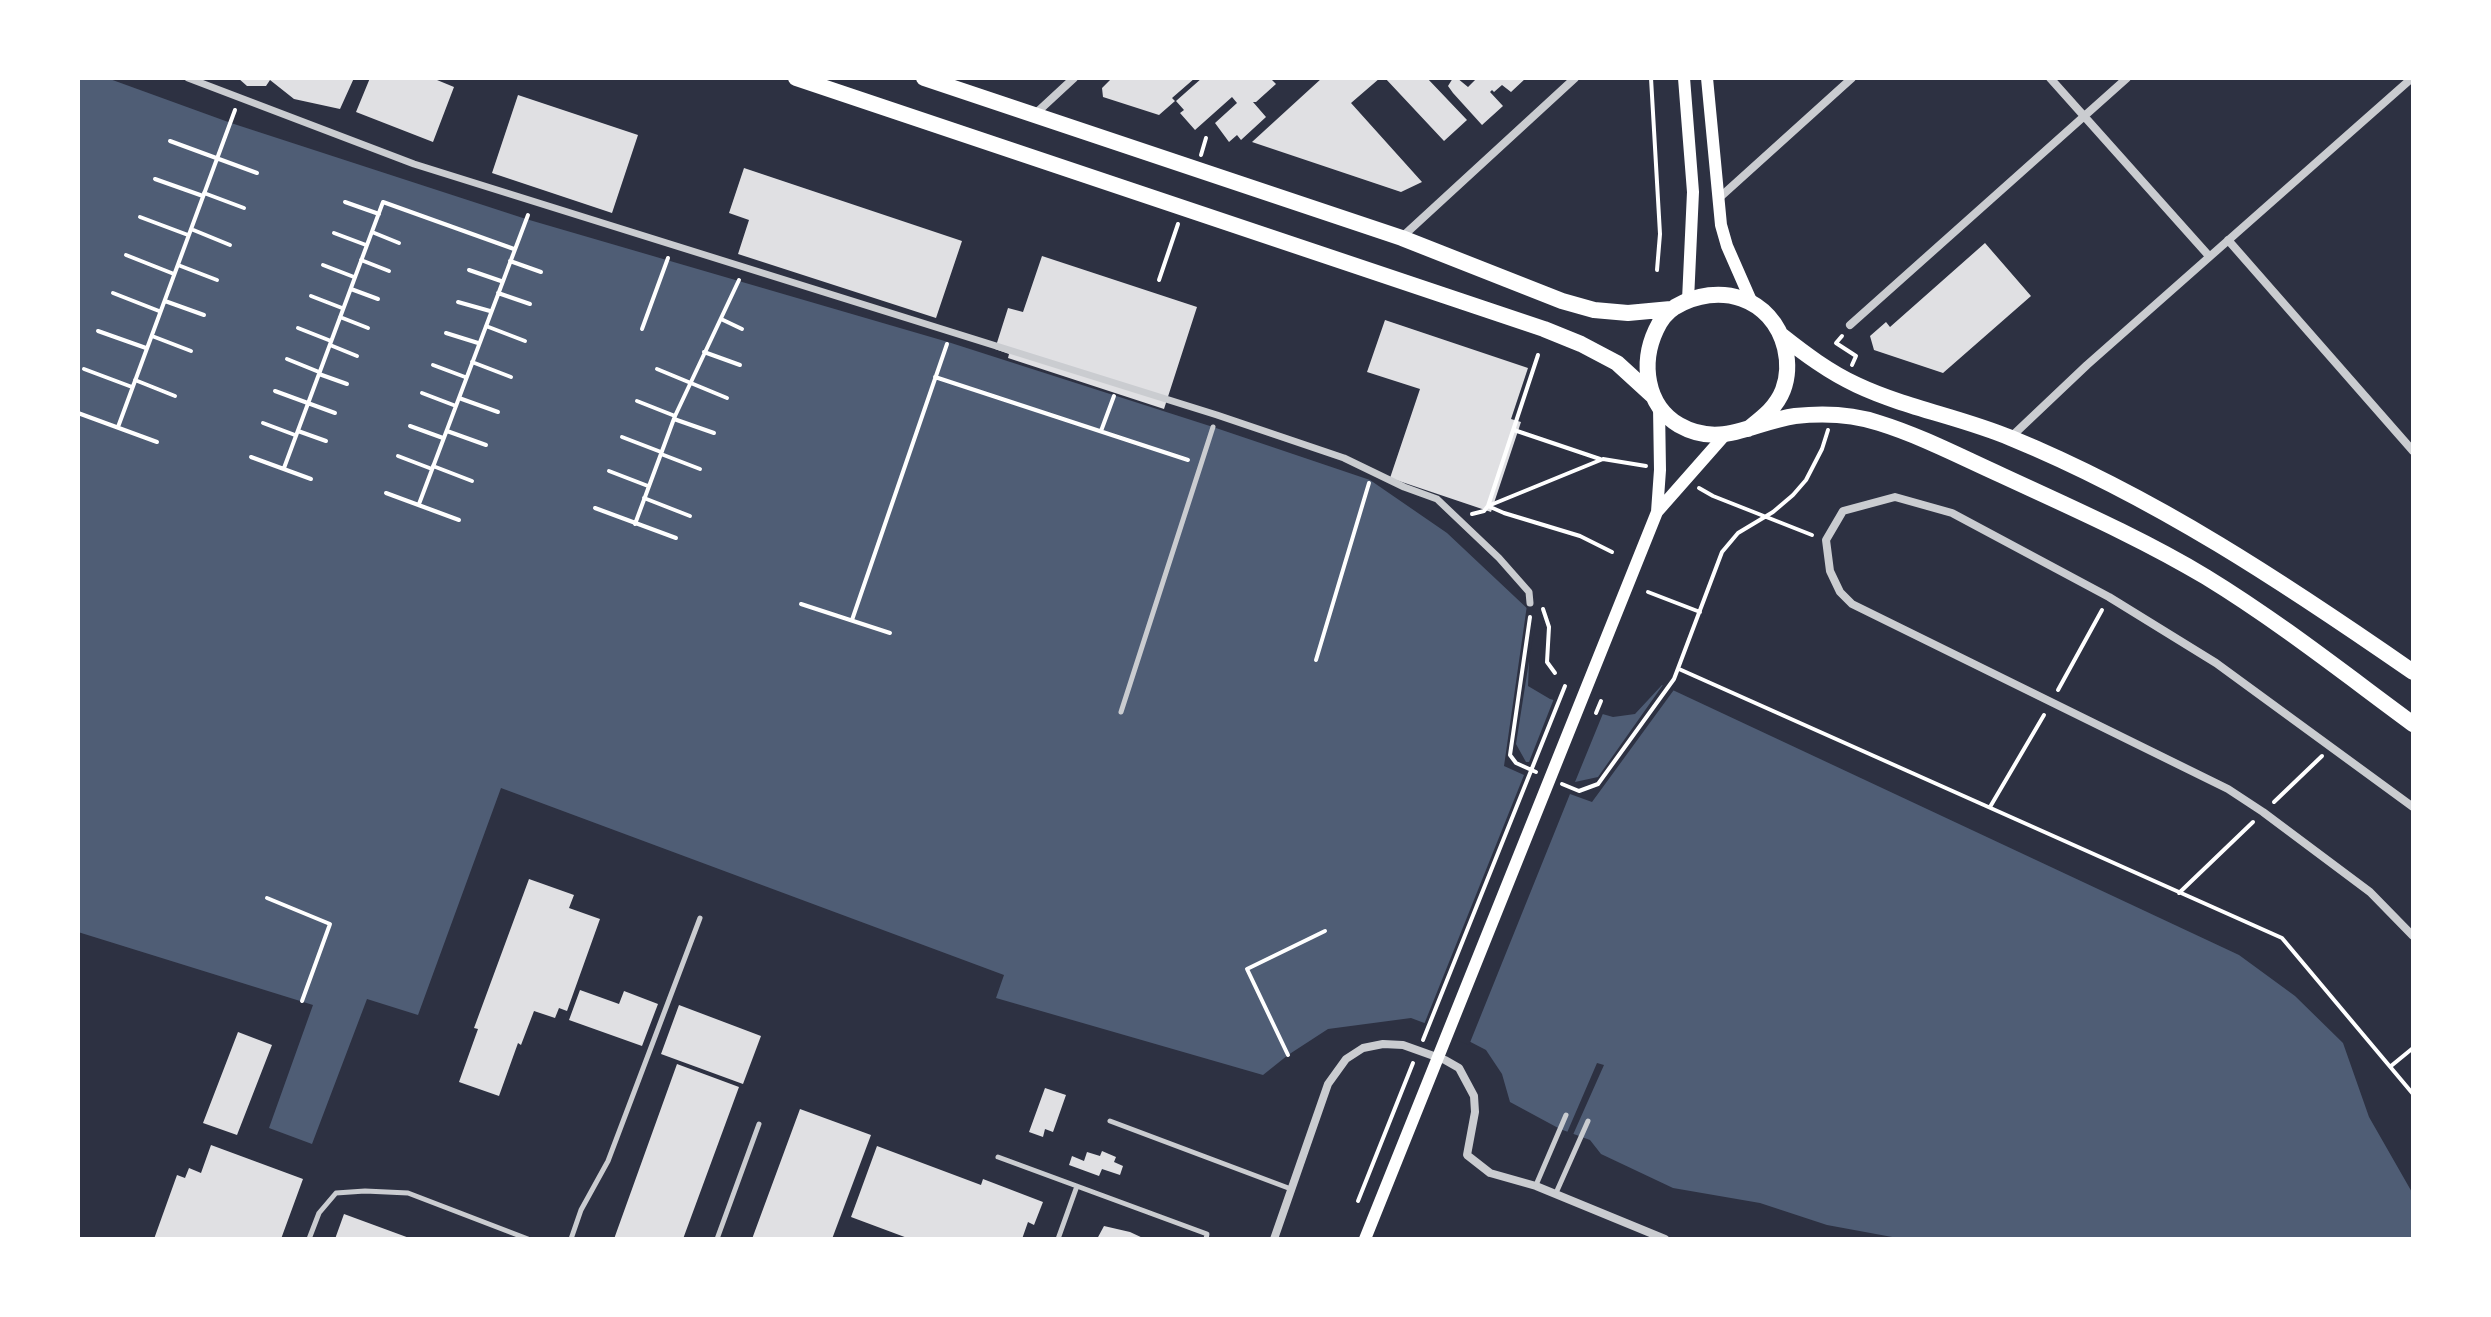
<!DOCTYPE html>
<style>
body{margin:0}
#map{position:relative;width:2491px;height:1317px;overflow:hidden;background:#2d3142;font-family:"Varela Round",sans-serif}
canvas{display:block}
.frame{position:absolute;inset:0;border:80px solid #fff;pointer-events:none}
</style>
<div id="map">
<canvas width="2491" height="1317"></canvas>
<div class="frame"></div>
</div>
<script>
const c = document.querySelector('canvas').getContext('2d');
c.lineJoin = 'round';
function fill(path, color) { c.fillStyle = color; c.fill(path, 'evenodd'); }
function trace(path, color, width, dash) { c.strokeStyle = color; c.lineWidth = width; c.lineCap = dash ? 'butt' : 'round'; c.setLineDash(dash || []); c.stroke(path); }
const water = new Path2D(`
 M 78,78 L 107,78 L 231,123 L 526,219 L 948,342 L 1213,427 L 1370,480 L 1447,533 L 1531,612 L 1528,686 L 1550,699 L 1613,717 L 1635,714 L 1662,685 L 2239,955 L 2295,996 L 2343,1043 L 2369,1117 L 2413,1194 L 2413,1239 L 1903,1239 L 1827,1225 L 1760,1203 L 1673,1188 L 1601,1154 L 1590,1140 L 1560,1129 L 1510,1102 L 1502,1074 L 1486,1050 L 1459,1036 L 1411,1018 L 1328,1029 L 1288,1055 L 1263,1075 L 996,998 L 1004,975 L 501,788 L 418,1015 L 367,999 L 312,1144 L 269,1128 L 313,1005 L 78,932 Z`);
const pier = new Path2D(`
 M 1527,605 L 1535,611 L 1535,623 L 1516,744 L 1526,762 L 1529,762 L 1555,696 L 1604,711 L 1575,782 L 1598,777 L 1665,682 L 1676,687 L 1592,802 L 1570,794 L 1469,1045 L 1423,1027 L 1524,775 L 1504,766 Z
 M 1597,1063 L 1604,1065 L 1572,1137 L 1566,1135 Z`);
const building = new Path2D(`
 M 238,78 L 354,78 L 340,109 L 294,99 L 270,80 L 266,86 L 247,86 Z
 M 370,78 L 438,78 L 437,80 L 454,87 L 433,142 L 356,112 Z
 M 1112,78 L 1195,78 L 1172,98 L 1175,101 L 1159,115 L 1103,97 L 1102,88 Z
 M 1202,78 L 1275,78 L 1272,80 L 1276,84 L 1256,102 L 1253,102 L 1266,117 L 1241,140 L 1237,135 L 1229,142 L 1215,123 L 1237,103 L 1232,97 L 1195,130 L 1180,113 L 1184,110 L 1176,101 Z
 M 1322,78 L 1380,78 L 1351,103 L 1422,182 L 1401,192 L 1252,142 Z
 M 1385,78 L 1427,78 L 1467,120 L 1444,141 Z
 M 1453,78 L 1457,78 L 1468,87 L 1477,78 L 1526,78 L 1511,92 L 1502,85 L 1494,92 L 1492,90 L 1490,92 L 1503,106 L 1482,125 L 1453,93 L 1448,86 Z
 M 518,95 L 638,135 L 612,213 L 492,173 Z
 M 744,168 L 962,241 L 936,318 L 738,254 L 749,220 L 729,213 Z
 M 1985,243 L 2031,296 L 1943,373 L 1874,350 L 1870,336 L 1886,322 L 1890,327 Z
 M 1042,256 L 1197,307 L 1164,409 L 1008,358 L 1009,354 L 995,349 L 1008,308 L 1023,312 Z
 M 1385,320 L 1528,368 L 1511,419 L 1521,422 L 1491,512 L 1390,478 L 1420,389 L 1367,372 Z
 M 529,879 L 574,895 L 569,908 L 600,919 L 567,1011 L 559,1008 L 555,1018 L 534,1011 L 521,1045 L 518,1043 L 499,1096 L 459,1082 L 478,1029 L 474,1028 Z
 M 580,990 L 619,1004 L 624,991 L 658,1004 L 642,1046 L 569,1020 Z
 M 679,1005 L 761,1036 L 743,1084 L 661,1054 Z
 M 238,1032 L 272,1045 L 237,1135 L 203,1123 Z
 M 677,1064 L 739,1087 L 683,1239 L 614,1239 Z
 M 1045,1088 L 1066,1095 L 1053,1132 L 1045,1129 L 1043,1137 L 1029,1132 Z
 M 800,1109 L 871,1135 L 832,1239 L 752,1239 Z
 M 211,1145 L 303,1179 L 281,1239 L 154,1239 L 177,1175 L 185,1178 L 189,1168 L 201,1173 Z
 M 877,1146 L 981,1185 L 983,1179 L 1043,1202 L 1034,1225 L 1028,1222 L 1022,1239 L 910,1239 L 851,1217 Z
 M 1102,1151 L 1116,1157 L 1114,1162 L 1123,1166 L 1120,1175 L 1102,1169 L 1099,1176 L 1069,1165 L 1072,1156 L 1084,1161 L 1087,1152 L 1100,1156 Z
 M 344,1214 L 412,1239 L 335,1239 Z
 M 1104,1226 L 1130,1232 L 1145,1239 L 1097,1239 Z`);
const path = new Path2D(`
 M 1651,78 L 1660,234 L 1657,270
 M 170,141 L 257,173
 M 1201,155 L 1206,138
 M 155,179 L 203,196
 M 204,193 L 244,208
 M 345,202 L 379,214
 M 140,217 L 188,235
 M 191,229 L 230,245
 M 372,232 L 399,243
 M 334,233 L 366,245
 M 126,255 L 174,274
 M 361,260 L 389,271
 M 510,261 L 541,272
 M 178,265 L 217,280
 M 323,265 L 354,277
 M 469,270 L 501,281
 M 1159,280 L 1178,224
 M 351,289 L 378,299
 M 113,293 L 159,311
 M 498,293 L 530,304
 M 311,296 L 342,308
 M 165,301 L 204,315
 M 458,302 L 490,311
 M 340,317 L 368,328
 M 721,319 L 742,329
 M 486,326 L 525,341
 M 298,328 L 331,341
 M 642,329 L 668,258
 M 98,331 L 146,348
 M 446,333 L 478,343
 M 152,336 L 191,351
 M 1842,336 L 1836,343 L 1856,356 L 1852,365
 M 330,345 L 357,356
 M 704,352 L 740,365
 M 287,359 L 319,372
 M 472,362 L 511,377
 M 433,365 L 465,377
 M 84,369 L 132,387
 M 657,369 L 727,398
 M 319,374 L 347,384
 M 935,377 L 1188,460
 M 135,380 L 175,396
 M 275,391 L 335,413
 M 422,393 L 456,406
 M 459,398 L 498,412
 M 637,401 L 675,416
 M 78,413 L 157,442
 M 674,419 L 714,433
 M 263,423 L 295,435
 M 410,426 L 443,438
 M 118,427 L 235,110
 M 1514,430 L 1600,459
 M 298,431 L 326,441
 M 447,431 L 486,445
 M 1101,431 L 1114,396
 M 622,437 L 661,452
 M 661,454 L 700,469
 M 398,456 L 432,469
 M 251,457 L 311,479
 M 433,466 L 472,481
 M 284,468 L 383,202 L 514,249
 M 609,471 L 648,486
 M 1699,488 L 1713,496 L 1812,535
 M 386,493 L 459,520
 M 644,498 L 690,516
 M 419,504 L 528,215
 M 1488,506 L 1538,355
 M 1488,506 L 1504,513 L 1580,536 L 1612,552
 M 595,508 L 676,538
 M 1472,514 L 1484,511 L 1488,506 L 1603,459 L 1646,466
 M 635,524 L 675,416 L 739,280
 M 1648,592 L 1700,612
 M 801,604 L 890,633
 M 1543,609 L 1549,627 L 1547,662 L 1555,673
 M 1530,617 L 1510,755 L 1516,763 L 1536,772
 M 852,620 L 947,344
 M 1316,660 L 1369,483
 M 1679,669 L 2282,938 L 2413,1094
 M 2058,690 L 2102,610
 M 1596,713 L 1601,701
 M 1562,784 L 1579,791 L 1598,784 L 1674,679 L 1722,552 L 1738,533 L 1773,512 L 1793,495 L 1806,480 L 1822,449 L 1828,430
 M 2274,802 L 2322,756
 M 1990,807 L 2044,715
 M 2179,893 L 2253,822
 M 267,898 L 330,924 L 302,1001
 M 1423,1040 L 1565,686
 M 1288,1055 L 1247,969 L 1325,931
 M 2391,1066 L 2413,1048
 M 1358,1201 L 1413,1063`);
const service = new Path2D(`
 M 1121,712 L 1213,427
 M 1110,1121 L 1291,1189
 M 998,1157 L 1207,1234 L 1206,1239
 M 1536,1185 L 1566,1115
 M 1556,1193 L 1588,1121
 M 309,1239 L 319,1213 L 336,1193 L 365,1191 L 408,1193 L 528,1239
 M 571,1239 L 581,1210 L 608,1161 L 700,918
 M 717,1239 L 759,1124
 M 1058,1239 L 1077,1186`);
const pedestrian = new Path2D(`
 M 188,78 L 414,164 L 1217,415 L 1344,458 L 1404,487 L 1437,499 L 1499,558 L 1529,592 L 1530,603`);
const minor = new Path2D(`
 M 2050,78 L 2209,256
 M 1034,115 L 1074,78
 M 1718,199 L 1852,78
 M 1402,237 L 1575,78
 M 2228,240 L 2413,451
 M 1850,325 L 2127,78
 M 2011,437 L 2087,365 L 2412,78
 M 2413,807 L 2216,663 L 2109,597 L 1952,513 L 1895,497 L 1843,511 L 1826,540 L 1830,571 L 1840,592 L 1852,604 L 2228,789 L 2263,812 L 2370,892 L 2413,936
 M 1274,1239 L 1328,1084 L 1346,1059 L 1363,1048 L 1383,1044 L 1403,1045 L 1445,1060 L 1459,1068 L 1474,1096 L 1475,1112 L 1467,1155 L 1490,1173 L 1536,1186 L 1665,1239`);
const secondary = new Path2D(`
 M 1684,78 L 1693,192 L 1688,300
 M 1707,78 L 1721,225 L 1727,246 L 1752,303
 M 1657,512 L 1724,436
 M 1365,1239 L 1657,512 L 1660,470 L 1659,407`);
const trunk = new Path2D(`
 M 796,78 L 1544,329 L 1581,344 L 1617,363 L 1652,395
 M 924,78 L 1402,238 L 1562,301 L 1594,310 L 1628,313 L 1671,309
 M 1781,335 C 1805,354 1829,372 1857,385 C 1906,408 1961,417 2011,438 C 2155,497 2286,584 2413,672
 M 1748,429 C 1762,418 1776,408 1783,390 C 1788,377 1788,361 1785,348 C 1772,297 1719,281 1675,307 C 1667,312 1660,321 1656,330 C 1641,362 1645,405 1679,425 C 1721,449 1753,422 1795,416 C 1823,413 1852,414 1879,423 C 1921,436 1961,457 2001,475 C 2070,507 2141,538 2206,577 C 2278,621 2345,674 2413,724`);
fill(water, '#4f5d75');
fill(pier, '#2d3142');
fill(building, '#e0e0e3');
trace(path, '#fff', 4);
trace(service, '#caccd0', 5);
trace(pedestrian, '#caccd0', 7);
trace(minor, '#caccd0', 8);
trace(secondary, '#fff', 12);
trace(trunk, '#fff', 16);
</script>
